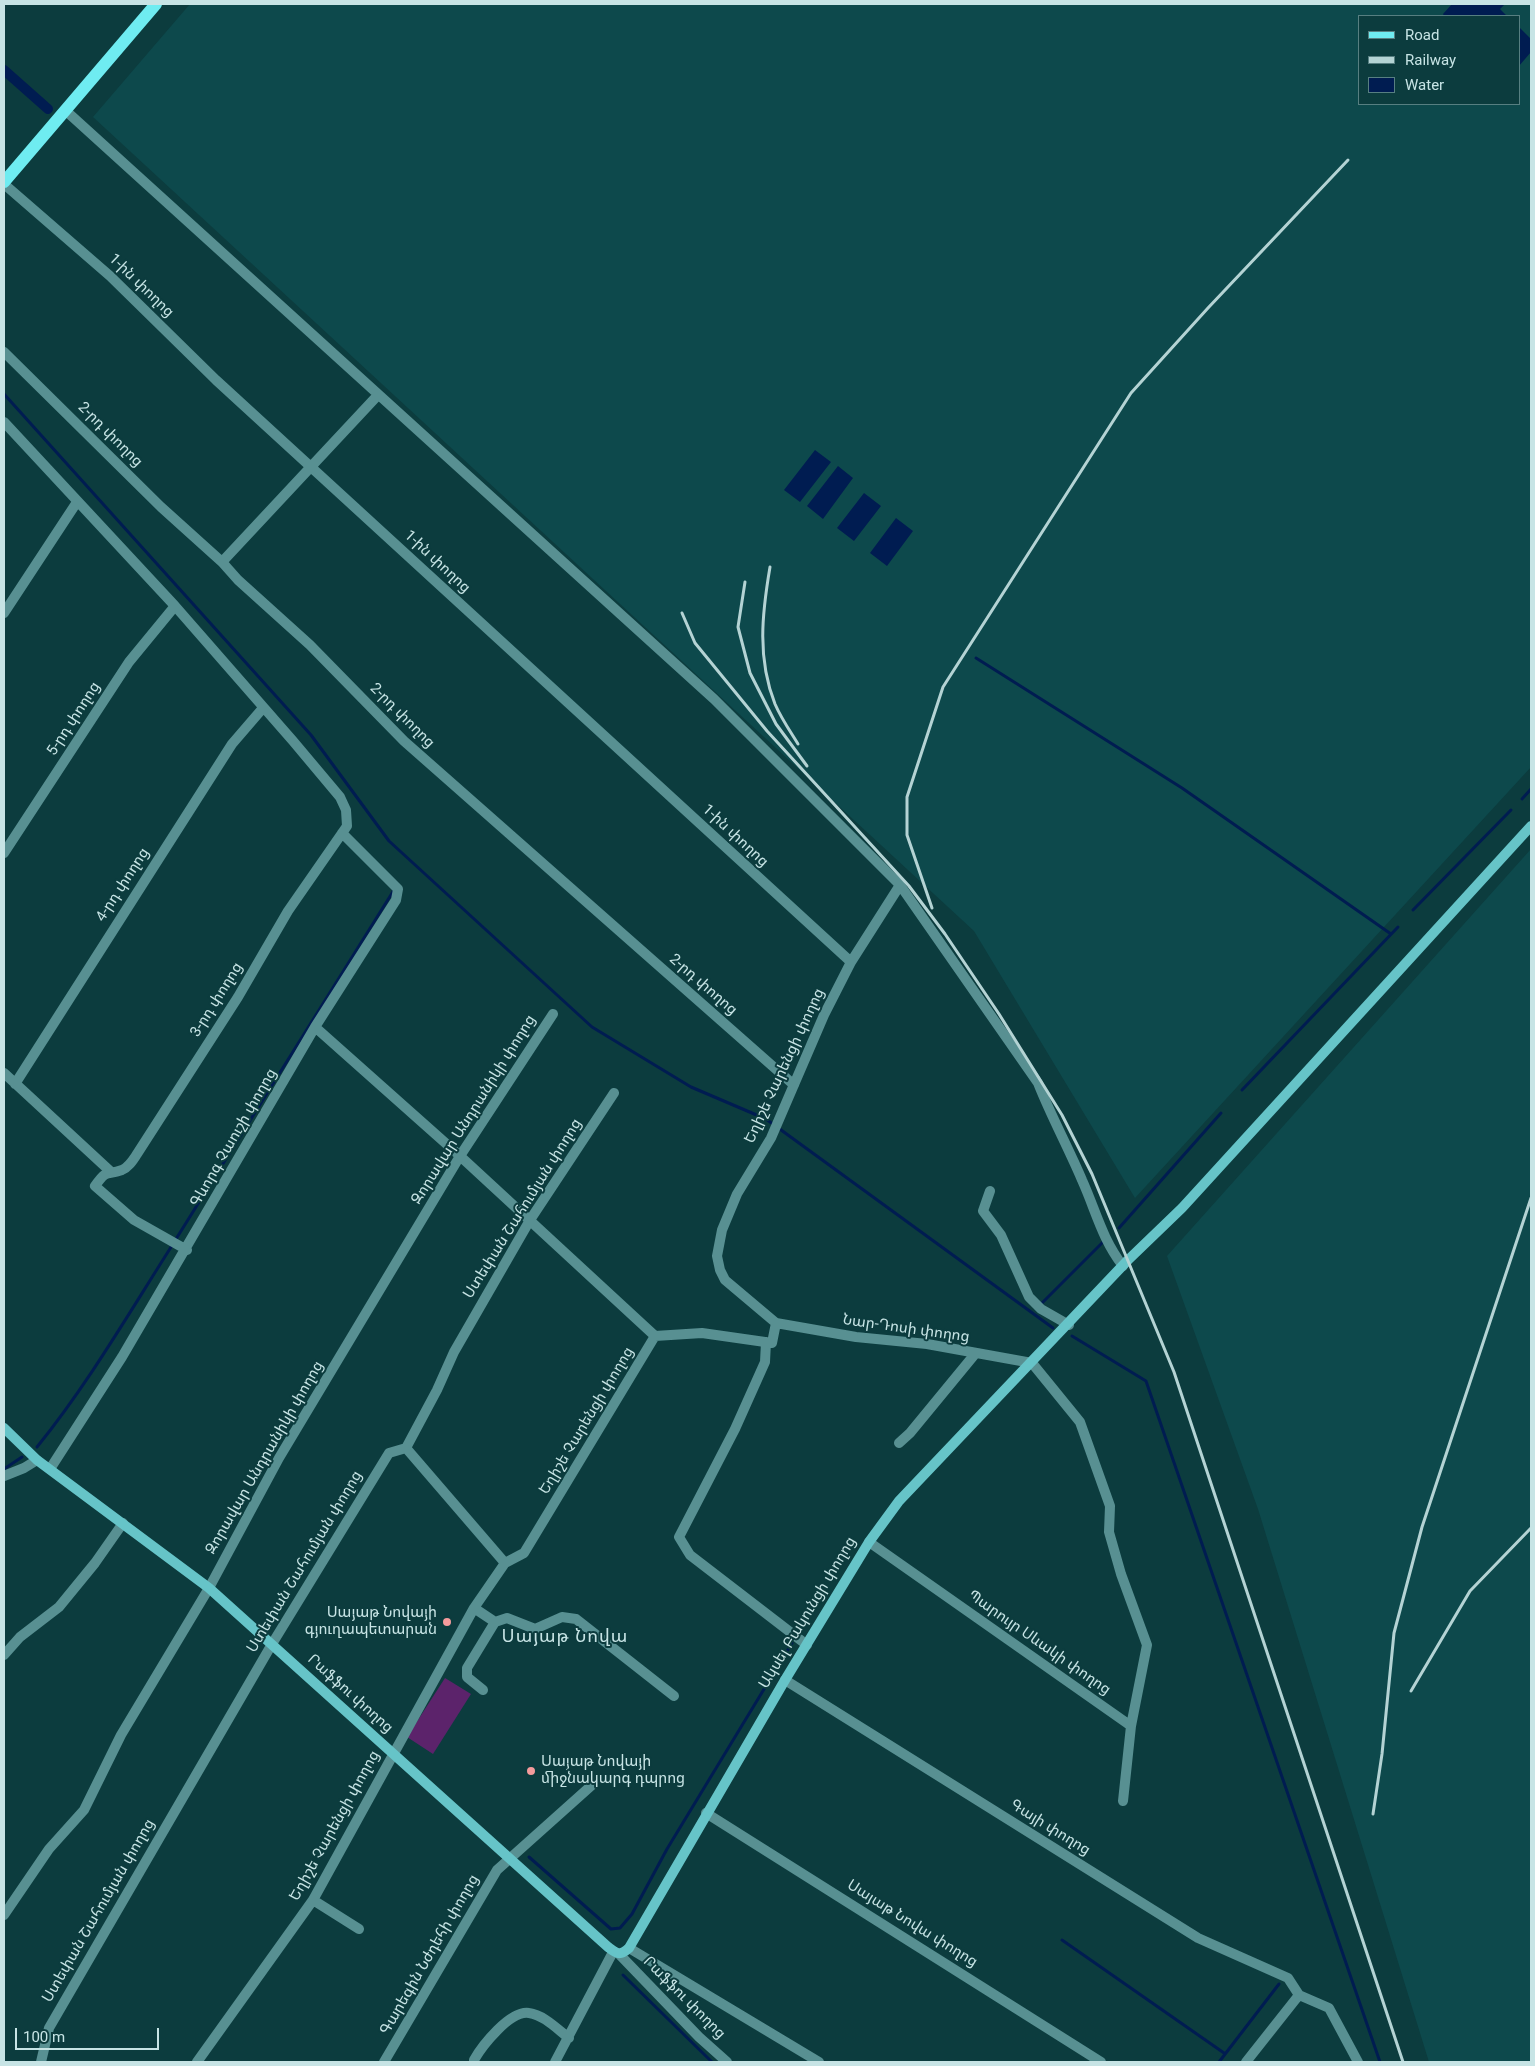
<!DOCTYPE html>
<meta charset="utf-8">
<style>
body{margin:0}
#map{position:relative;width:1535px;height:2066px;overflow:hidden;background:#0c3c3e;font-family:Roboto,sans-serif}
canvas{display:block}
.frame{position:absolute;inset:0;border:5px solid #c7e4e5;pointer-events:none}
.legend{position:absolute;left:1358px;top:15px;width:162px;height:90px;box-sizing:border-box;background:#0c3c3e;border:1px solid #577f81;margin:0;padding:6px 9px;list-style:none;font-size:15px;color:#c7e4e5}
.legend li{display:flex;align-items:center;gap:10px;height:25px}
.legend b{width:25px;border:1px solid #577f81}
.scale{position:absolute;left:15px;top:2028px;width:144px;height:22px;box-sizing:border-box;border:2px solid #c7e4e5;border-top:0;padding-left:6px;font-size:15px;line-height:18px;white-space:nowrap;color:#c7e4e5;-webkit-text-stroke:4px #0c3c3e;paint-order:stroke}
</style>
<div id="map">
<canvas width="1535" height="2066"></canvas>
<div class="frame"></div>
<ul class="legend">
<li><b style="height:6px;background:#6fecf1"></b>Road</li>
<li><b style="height:6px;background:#b4d3d4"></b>Railway</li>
<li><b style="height:14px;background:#001c51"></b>Water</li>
</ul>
<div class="scale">100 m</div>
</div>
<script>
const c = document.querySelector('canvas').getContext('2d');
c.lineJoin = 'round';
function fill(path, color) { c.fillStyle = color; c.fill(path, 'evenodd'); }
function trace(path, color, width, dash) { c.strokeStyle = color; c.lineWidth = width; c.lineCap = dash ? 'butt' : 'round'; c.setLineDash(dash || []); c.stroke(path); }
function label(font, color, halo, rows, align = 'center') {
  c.font = font + ' Roboto,"Noto Sans Armenian",sans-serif'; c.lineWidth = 4; c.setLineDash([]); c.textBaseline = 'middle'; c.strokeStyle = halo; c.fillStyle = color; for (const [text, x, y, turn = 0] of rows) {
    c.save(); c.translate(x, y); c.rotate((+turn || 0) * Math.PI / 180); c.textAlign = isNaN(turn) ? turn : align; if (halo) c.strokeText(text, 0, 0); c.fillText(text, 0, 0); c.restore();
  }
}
const built = new Path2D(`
 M 190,4 L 1531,4 L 1531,767 L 1135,1198 L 974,931 L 93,117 ZM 1359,16 L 1519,16 L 1519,104 L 1359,104 Z
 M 1531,849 L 1531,2062 L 1429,2062 L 1258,1509 L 1167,1256 Z`);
const green = new Path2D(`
 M 445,1678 L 471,1694 L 433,1754 L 407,1737 Z`);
const water = new Path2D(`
 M 1452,4 L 1505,4 L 1500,9 L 1507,16 L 1444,16 L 1443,14 Z
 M 1519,27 L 1531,39 L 1531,52 L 1519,66 Z
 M 815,450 L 831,462 L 800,502 L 784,490 Z
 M 838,466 L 853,478 L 823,519 L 807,506 Z
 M 864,493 L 881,506 L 854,541 L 837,528 Z
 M 896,518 L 913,531 L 887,566 L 870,553 Z`);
const stream = new Path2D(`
 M 4,394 L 311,735 L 389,841 L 592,1027 L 691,1087 L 766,1119 L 1053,1328
 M 976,658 L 1182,788 L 1391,934
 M 1522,799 L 1531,789
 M 1413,910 L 1511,810
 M 1242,1090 L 1398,927
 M 1119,1228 L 1221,1113
 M 176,1239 L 394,890
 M 1042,1303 L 1104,1241
 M 1072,1336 L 1146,1381 L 1380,2062
 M 37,1447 C 88,1384 129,1313 173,1244
 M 4,1469 L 22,1457
 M 529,1857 L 611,1929 L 620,1928 L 632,1914 L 667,1849 L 792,1643
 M 1062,1940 L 1224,2053
 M 623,1975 L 712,2062
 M 1219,2062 L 1279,1984`);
const canal = new Path2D(`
 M 4,70 L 48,109`);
const minor = new Path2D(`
 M 65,110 L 714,699 L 900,885 L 1038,1083 C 1051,1116 1068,1147 1082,1180 C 1096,1211 1102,1239 1123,1266
 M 4,184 L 110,276 L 216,380 L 851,962
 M 4,352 L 161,507 L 222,562 L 238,580 L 310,645 L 404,741 L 794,1085
 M 4,422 L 175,606 L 293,741 L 340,797 L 346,810 L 347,826 L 288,911 L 238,997 L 137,1154 C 133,1160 129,1167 122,1170 C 106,1176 108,1168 95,1186 L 134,1220 L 187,1250
 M 222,562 L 378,395
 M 4,613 L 77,502
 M 4,853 L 129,662 L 175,606
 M 900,885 L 851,962 L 824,1015 L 771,1138 L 737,1194 L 722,1230 L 717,1256 L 720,1270 L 725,1280 L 776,1323 L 856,1337 L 927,1344 L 1032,1363 L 1080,1422 L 1110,1506 L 1109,1532 L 1121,1574 L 1147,1645 L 1131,1726
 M 315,1027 L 460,1156 L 655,1336
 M 4,1073 L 110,1171
 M 15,1084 L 232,744 L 263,708
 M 990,1191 L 983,1211 L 1001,1235 L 1029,1297 L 1041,1309 L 1069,1325
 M 655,1336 L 702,1333 L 772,1343 L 776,1323
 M 766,1342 L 765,1362 L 735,1429 L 679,1537 L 690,1555 L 807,1645
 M 899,1443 L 910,1433 L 975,1354
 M 406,1448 L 505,1563
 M 50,1469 L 122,1357 L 315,1027 L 396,900 L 398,889 L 342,833
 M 4,1476 L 24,1468 L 37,1460
 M 869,1542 L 1131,1726 L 1123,1801
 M 474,1608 L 495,1622 L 507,1618 L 535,1629 L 562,1617 L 576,1619 L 674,1696
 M 4,1655 L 20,1637 L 59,1607 L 95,1563 L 123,1523
 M 785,1680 L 1198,1938 L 1288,1978 L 1299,1995
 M 483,1690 L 467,1677 L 467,1668 L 495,1622
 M 706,1813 L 1101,2062
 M 313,1900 L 359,1929
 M 4,1915 L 49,1849 L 84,1810 L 121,1735 L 209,1588 L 279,1458 L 460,1156 L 553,1014
 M 629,1948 L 819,2062
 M 620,1955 L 699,2037 L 727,2062
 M 1299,1995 L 1329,2008 L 1358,2062
 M 474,2060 C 482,2046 510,2010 529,2013 C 544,2015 557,2029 569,2038
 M 41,2062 L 49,2028 L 272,1644 L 389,1453 L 406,1448 L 437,1390 L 454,1352 L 530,1220 L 614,1093
 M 197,2062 L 313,1900 L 474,1608 L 505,1563 L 524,1553 L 655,1336
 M 384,2062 L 497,1870 L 592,1785
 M 555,2062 L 613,1952
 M 1246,2062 L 1299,1995`);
const secondary = new Path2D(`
 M 4,1428 L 37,1460 L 209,1588 L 608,1947 C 617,1954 620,1956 629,1948 L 785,1680 L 869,1542 L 899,1501 L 1128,1260 L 1182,1208 L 1531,826`);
const primary = new Path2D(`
 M 4,182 L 156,4`);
const rail = new Path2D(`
 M 770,567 C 762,614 757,658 775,704 C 781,718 790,731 798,744
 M 745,582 L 738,627 L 750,673 L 776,724 L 807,766
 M 682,613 L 695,643 L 767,731 L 909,886 L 945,934 L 999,1014 L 1062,1115 L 1092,1174 L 1174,1372 L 1403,2062
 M 932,908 L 907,835 L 907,797 L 943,687 L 1131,393 L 1208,308 L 1348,160
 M 1411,1691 L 1470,1591 L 1531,1528
 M 1373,1814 L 1382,1754 L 1394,1633 L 1422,1527 L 1531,1198`);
const markers = [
 [447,1622,5,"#f59b9c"],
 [531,1771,5,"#f59b9c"]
];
const streetNames = [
 ["1-ին փողոց",141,286,44],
 ["2-րդ փողոց",110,435,45],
 ["1-ին փողոց",437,562,43],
 ["2-րդ փողոց",402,716,45],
 ["5-րդ փողոց",74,719,-57],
 ["1-ին փողոց",735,836,43],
 ["4-րդ փողոց",123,885,-57],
 ["2-րդ փողոց",703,985,41],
 ["3-րդ փողոց",217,1000,-58],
 ["Եղիշե Չարենցի փողոց",785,1066,-65],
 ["Զորավար Անդրանիկի փողոց",474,1110,-58],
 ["Գևորգ Չաուշի փողոց",234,1138,-60],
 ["Ստեփան Շահումյան փողոց",523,1209,-58],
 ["Նար-Դոսի փողոց",906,1329,8],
 ["Եղիշե Չարենցի փողոց",587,1421,-59],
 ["Զորավար Անդրանիկի փողոց",265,1458,-60],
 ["Ստեփան Շահումյան փողոց",305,1562,-59],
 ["Ակսել Բակունցի փողոց",808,1613,-59],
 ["Պարույր Սևակի փողոց",1039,1643,35],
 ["Րաֆֆու փողոց",350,1694,42],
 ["Եղիշե Չարենցի փողոց",335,1826,-61],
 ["Գայի փողոց",1050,1828,32],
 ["Ստեփան Շահումյան փողոց",99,1911,-60],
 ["Սայաթ Նովա փողոց",912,1924,32],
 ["Գարեգին Նժդեհի փողոց",430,1955,-60],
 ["Րաֆֆու փողոց",684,1998,45]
];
const poiNames = [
 ["Սայաթ Նովայի",437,1613],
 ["գյուղապետարան",437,1630],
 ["Սայաթ Նովայի",541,1762,"left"],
 ["միջնակարգ դպրոց",541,1779,"left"]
];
const quarterNames = [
 ["Սայաթ Նովա",565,1637]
];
fill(built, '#0d494c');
fill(green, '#5c236b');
fill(water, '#001c51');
trace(stream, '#001c51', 3);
trace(canal, '#001c51', 10);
trace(minor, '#589092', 10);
trace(secondary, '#66c4c8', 10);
trace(primary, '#6fecf1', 12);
trace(rail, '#b4d3d4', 3);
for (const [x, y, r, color] of markers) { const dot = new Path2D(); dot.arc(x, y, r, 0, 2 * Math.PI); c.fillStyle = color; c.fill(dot); trace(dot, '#0c3c3e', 2); }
label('15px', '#c7e4e5', '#0c3c3e', streetNames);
label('15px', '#c7e4e5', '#0c3c3e', poiNames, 'right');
c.letterSpacing = '1px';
label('18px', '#c7e4e5', '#0c3c3e', quarterNames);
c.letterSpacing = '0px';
</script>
